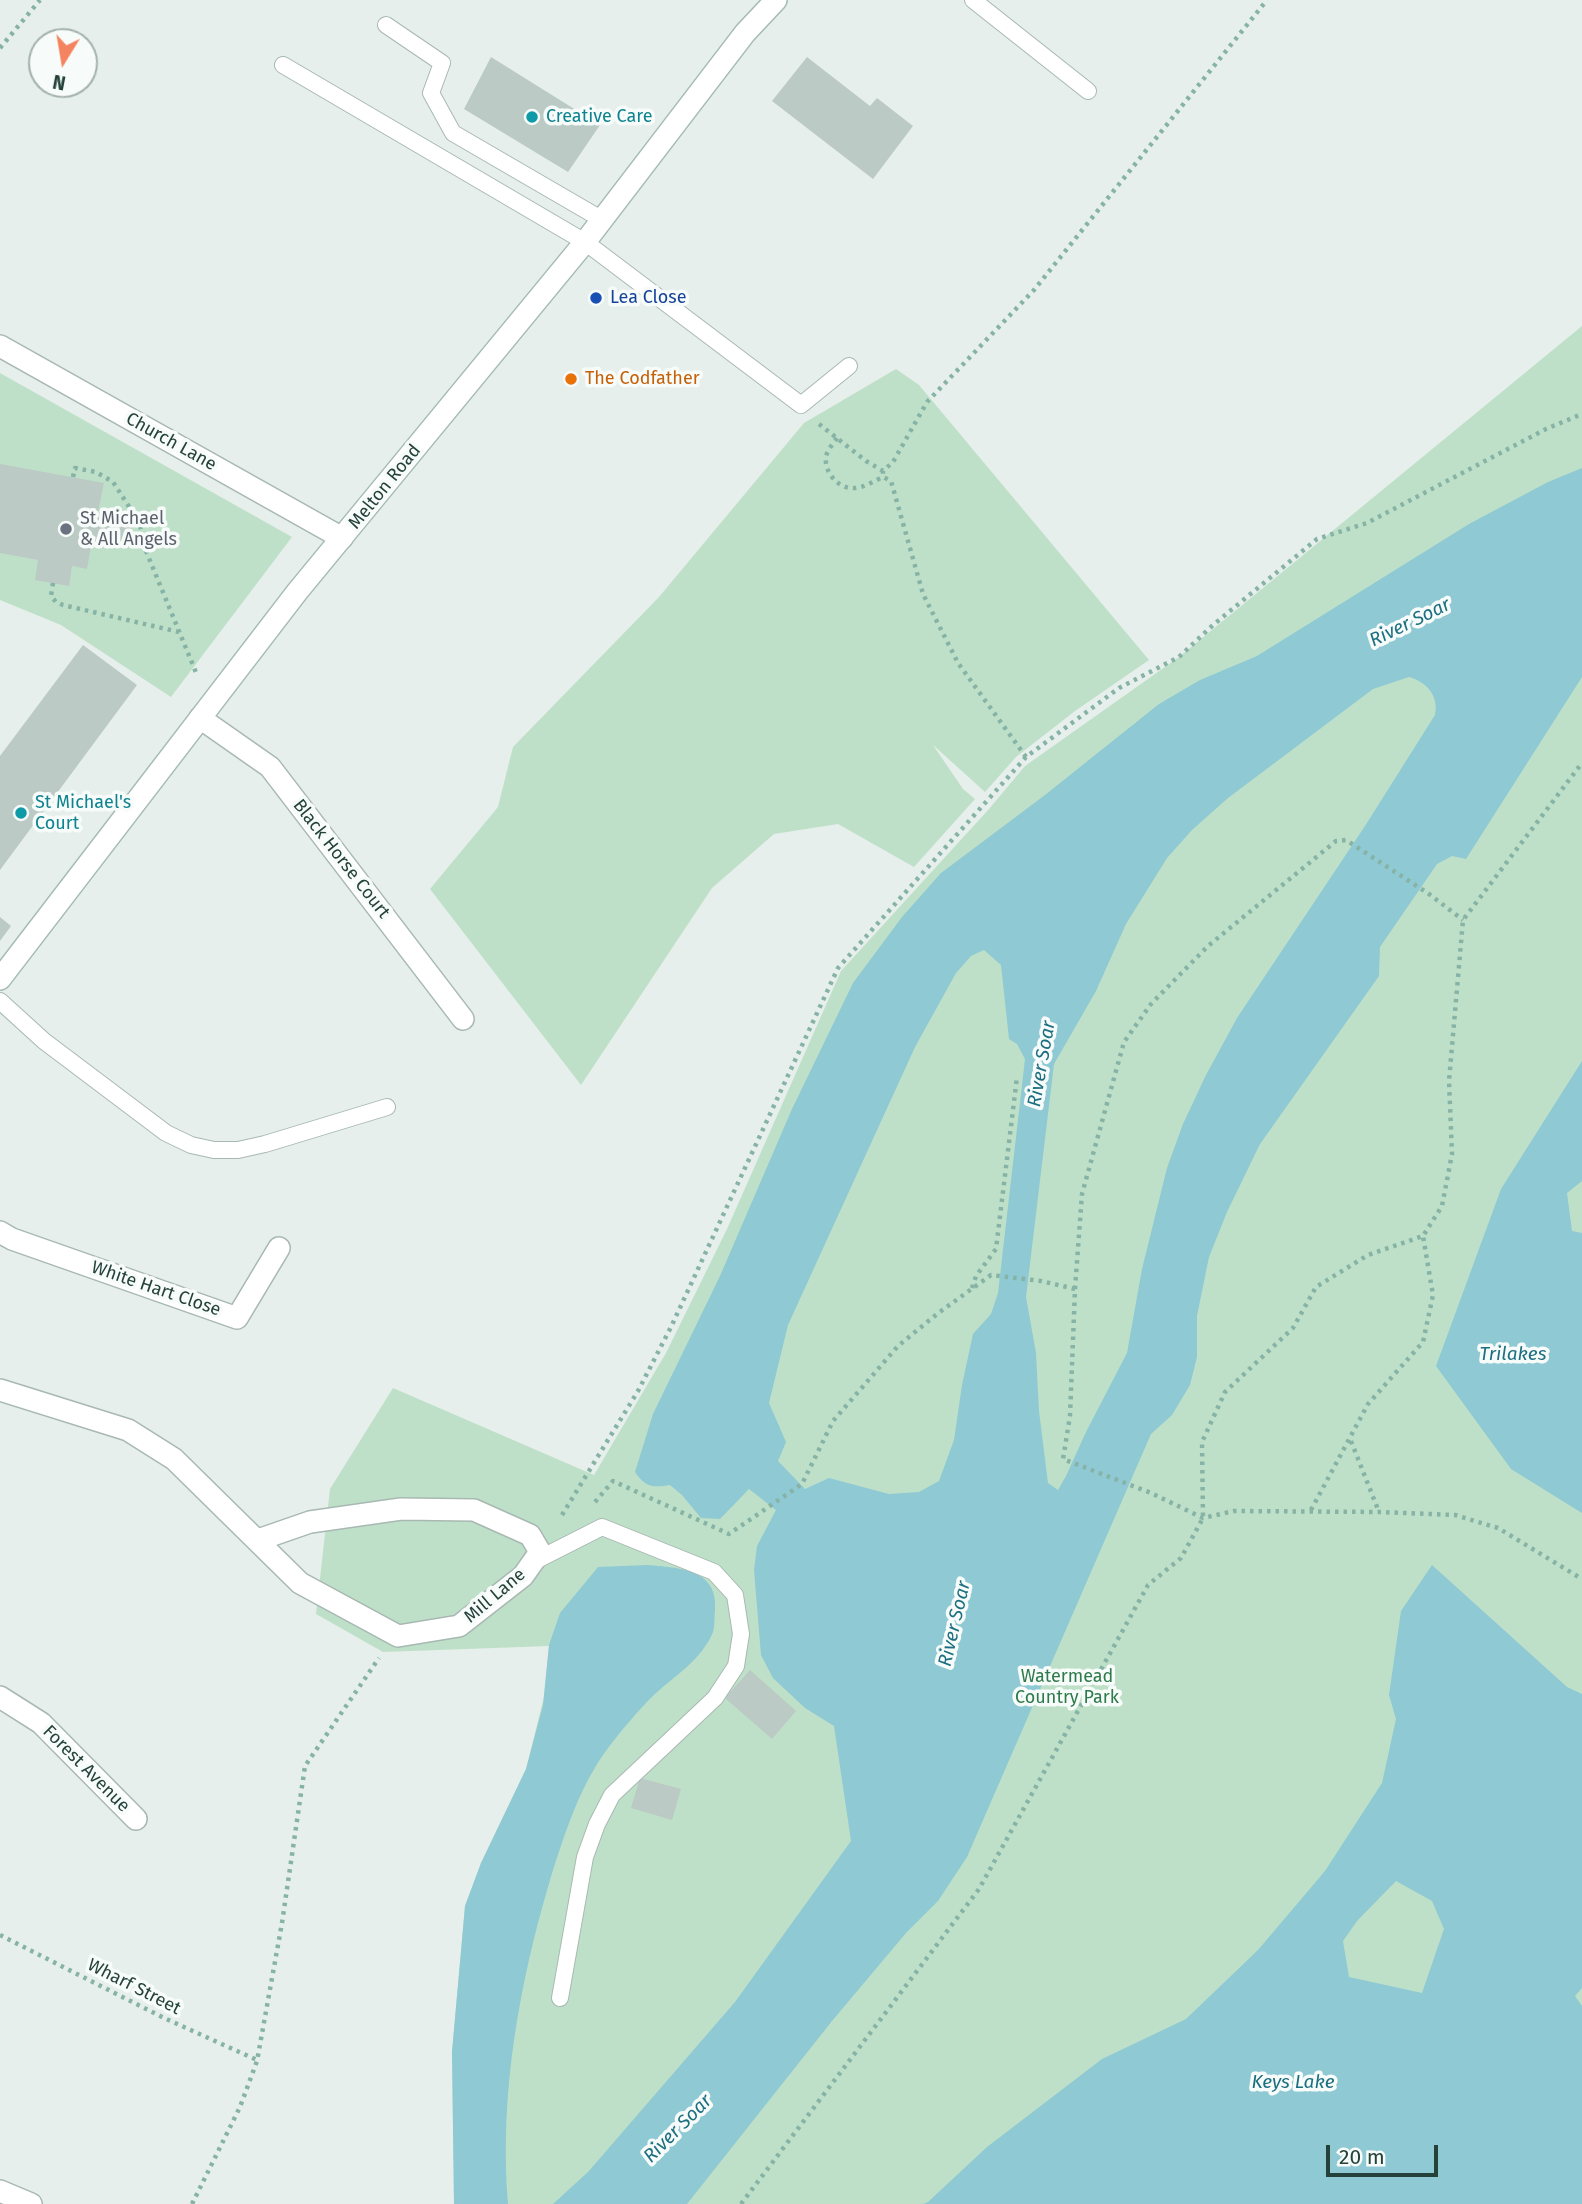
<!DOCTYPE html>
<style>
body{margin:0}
#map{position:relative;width:1582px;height:2204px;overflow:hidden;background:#e6efeb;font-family:"Fira Sans",sans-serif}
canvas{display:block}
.north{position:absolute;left:28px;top:28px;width:70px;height:70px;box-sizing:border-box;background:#f7fbf9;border:2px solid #a3b1ad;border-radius:50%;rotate:191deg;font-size:19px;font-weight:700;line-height:28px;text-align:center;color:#24423a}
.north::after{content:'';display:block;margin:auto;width:24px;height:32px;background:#f4845f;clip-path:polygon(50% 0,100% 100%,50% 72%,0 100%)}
.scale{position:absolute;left:1326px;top:2145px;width:112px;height:32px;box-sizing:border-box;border:4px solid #24423a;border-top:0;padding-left:9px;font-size:21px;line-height:24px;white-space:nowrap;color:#24423a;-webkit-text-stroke:5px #f7fbf9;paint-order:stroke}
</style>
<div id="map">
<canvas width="1582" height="2204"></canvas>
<div class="north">N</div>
<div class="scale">20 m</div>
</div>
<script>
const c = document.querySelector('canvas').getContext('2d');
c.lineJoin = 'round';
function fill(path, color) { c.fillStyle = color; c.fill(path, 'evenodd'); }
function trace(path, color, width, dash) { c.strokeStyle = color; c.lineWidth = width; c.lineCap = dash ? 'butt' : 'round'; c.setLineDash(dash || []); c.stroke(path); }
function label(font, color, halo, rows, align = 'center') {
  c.font = font + ' "Fira Sans",sans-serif'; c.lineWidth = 7; c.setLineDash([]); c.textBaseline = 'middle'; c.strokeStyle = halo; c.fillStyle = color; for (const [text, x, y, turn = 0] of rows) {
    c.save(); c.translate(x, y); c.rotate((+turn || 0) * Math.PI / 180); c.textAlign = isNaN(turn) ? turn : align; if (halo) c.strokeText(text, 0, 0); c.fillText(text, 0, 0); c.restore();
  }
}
const green = new Path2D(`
 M 1582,326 L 1582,2204 L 454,2204 L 452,2052 L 465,1906 L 481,1863 L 526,1769 L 544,1697 L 549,1646 L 383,1652 L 316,1614 L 330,1489 L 393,1388 L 594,1475 L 666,1353 L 727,1229 L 841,971 L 989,809 L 1025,766 L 1179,657 Z
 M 896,369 L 919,385 L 1149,660 L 1075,711 L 1016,757 L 985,792 L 933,745 L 963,789 L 975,799 L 914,867 L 838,824 L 774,834 L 712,888 L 581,1085 L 430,889 L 498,807 L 513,747 L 659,597 L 804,423 Z
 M 0,373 L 292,537 L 171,697 L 61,625 L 0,600 Z`);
const water = new Path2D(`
 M 1582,468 L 1582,677 L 1466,859 L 1452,856 L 1437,864 L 1380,947 L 1379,976 L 1260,1144 L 1227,1212 L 1209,1257 L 1197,1316 L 1197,1357 L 1190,1385 L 1172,1415 L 1151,1434 L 967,1857 L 938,1901 L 906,1933 L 832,2021 L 687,2204 L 553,2204 L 588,2172 L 735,2002 L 851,1841 L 834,1726 L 805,1708 L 773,1678 L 761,1655 L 754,1570 L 757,1546 L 776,1510 L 749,1489 L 720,1519 L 701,1518 L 682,1495 L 670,1485 C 653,1488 645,1487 635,1472 L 653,1414 L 720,1276 L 792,1109 L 853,983 L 902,917 L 941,873 L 1045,795 L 1159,704 L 1200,680 L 1257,656 L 1469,524 L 1548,482 ZM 1409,677 C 1427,682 1439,696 1435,715 L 1365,826 L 1237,1018 L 1206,1075 L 1183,1124 L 1167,1168 L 1142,1269 L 1127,1353 L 1086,1432 L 1066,1476 L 1058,1490 L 1048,1483 L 1039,1411 L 1036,1353 L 1026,1297 L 1054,1064 L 1096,991 L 1126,924 L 1167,858 L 1192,830 L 1228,798 L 1373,689 ZM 984,950 L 1001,965 L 1009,1039 L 1017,1044 L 1025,1059 L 998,1293 L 991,1314 L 973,1334 L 962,1385 L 954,1440 L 939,1481 L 919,1492 L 889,1494 L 829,1478 L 805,1489 L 778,1461 L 786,1442 L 769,1403 L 788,1325 L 915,1047 L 956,973 L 971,956 Z
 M 1582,1061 L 1582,1181 L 1567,1193 L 1572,1231 L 1582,1233 L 1582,1513 L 1511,1469 L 1436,1366 L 1501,1189 Z
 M 647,1565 C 678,1568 719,1568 715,1611 C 714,1617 715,1626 713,1632 C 702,1659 676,1675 656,1693 C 639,1709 614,1739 601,1758 C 577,1794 563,1839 550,1880 C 519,1985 499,2095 508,2204 L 454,2204 L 452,2052 L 465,1906 L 481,1863 L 526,1769 L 543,1705 L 549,1645 L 560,1613 L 598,1567 Z
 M 1432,1565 L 1567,1687 L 1582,1694 L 1582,1988 L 1575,1996 L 1582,2006 L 1582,2204 L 923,2204 L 928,2202 L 987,2147 L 1102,2059 L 1186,2019 L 1258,1950 L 1325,1871 L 1382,1783 L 1396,1719 L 1389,1695 L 1401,1611 ZM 1396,1881 L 1432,1901 L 1444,1929 L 1422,1993 L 1349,1977 L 1343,1941 L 1357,1921 Z`);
const building = new Path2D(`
 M 491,57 L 600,125 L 568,172 L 464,109 Z
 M 807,57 L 870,106 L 877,98 L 913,126 L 873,179 L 772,101 Z
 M 0,464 L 104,483 L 98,512 L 134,518 L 129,547 L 92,541 L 87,569 L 72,566 L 69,586 L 35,580 L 38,560 L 0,553 Z
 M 83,645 L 137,685 L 0,870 L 0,756 Z
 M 0,917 L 11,926 L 0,941 Z
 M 750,1670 L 796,1711 L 772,1739 L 725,1698 Z
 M 640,1778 L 681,1789 L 672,1820 L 631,1808 Z`);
const path = new Path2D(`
 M 0,48 L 40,0
 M 819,424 L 866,461 L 883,471
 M 837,438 C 833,444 827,450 826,457 C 824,471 837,488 852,488 C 862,489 874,481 883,477
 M 73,477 L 75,468 L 96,472 L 113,482 L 139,522 L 146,551 L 197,675
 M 53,583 L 51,596 L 56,602 L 63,605 L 179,632
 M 1026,757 L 958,663 L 923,594 L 891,481 L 883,477 L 883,471 L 893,462 L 927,402 L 1034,290 L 1267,0
 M 972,1288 L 976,1276 L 996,1249 L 1017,1077
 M 1075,1289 L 1082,1194 L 1124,1042 L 1151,1004 L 1208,946 L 1336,841 L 1346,840 L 1429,894 L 1463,920
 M 1351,1441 L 1379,1512
 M 595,1502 L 613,1481 L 729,1534 L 802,1484 L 833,1421 L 898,1346 L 937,1314 L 991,1275 L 1041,1281 L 1075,1289 L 1070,1416 L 1063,1459 L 1151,1493 L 1203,1518 L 1234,1511 L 1379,1512 L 1455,1515 L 1498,1528 L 1582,1579
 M 1311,1510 L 1368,1404 L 1423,1342 L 1433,1295 L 1423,1236
 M 562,1515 L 638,1391 L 671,1327 L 838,968 L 1026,757 L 1119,688 L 1179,657 L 1213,625 L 1317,539 L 1367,523 L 1546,429 L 1582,414
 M 0,1935 L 164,2018 L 257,2060
 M 192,2204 L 240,2107 L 257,2061 L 282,1923 L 305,1766 L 379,1658
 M 741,2204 L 979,1889 L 1148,1585 L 1181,1558 L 1203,1518 L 1202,1442 L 1225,1392 L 1293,1328 L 1316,1287 L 1368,1255 L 1423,1236 L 1442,1206 L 1452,1154 L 1449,1081 L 1463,920 L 1582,763`);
const lane = new Path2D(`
 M 973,0 L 1088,91
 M 386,25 L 442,63 L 431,93 L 453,133 L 601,219
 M 283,65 L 585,242 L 801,405 L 849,366
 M 0,1001 L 44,1041 L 166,1133 L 191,1145 L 214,1150 L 238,1150 L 265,1144 L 387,1107
 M 533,1562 L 602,1527 L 714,1572 L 735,1595 L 741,1634 L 736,1666 L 715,1698 L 612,1795 L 597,1824 L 585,1857 L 560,1998`);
const street = new Path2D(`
 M 0,346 L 342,538
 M 200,718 L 270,767 L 463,1019
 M 0,1232 L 12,1239 L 237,1318 L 279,1248
 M 0,1390 L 128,1430 L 174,1459 L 300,1583 L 398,1636 L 459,1626 L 523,1576 L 540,1552 L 530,1535 L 474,1510 L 401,1509 L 310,1522 L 258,1540
 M 0,1697 L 41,1723 L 136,1819
 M 0,2191 L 31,2204`);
const secondary = new Path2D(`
 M 0,979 L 297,592 L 585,242 L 745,33 L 776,0`);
const markers = [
 [532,117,7,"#0f9aa8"],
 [596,298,7,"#1a4fb4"],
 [571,379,7,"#e8710a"],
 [66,529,7,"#6b7280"],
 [21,813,7,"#0f9aa8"]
];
const cultureNames = [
 ["Creative Care",546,117],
 ["St Michael's",35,803],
 ["Court",35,824]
];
const transitNames = [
 ["Lea Close",610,298]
];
const foodNames = [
 ["The Codfather",585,379]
];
const streetNames = [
 ["Church Lane",171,442,29],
 ["Melton Road",385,487,-51],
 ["Black Horse Court",341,859,52],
 ["White Hart Close",156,1289,19],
 ["Mill Lane",495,1596,-40],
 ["Forest Avenue",86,1769,45],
 ["Wharf Street",134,1987,27]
];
const worshipNames = [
 ["St Michael",80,519],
 ["& All Angels",80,540]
];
const parkNames = [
 ["Watermead",1067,1677],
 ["Country Park",1067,1698]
];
const waterNames = [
 ["River Soar",1410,623,-26],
 ["River Soar",1042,1064,-80],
 ["Trilakes",1513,1355],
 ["River Soar",955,1624,-77],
 ["Keys Lake",1293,2083],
 ["River Soar",678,2129,-45]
];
fill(green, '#bfe0c8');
fill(water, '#8ec9d4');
fill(building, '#bbcac4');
trace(lane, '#a8b8b2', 18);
trace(street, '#a8b8b2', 24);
trace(secondary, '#a4bbb3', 24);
trace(path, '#86b3a5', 4.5, [3.5, 5]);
trace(lane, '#fff', 16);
trace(street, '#fff', 21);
trace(secondary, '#fff', 21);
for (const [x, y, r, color] of markers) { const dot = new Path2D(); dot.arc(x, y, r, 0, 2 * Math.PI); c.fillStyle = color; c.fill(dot); trace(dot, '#f7fbf9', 2.5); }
label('18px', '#0d838f', '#f7fbf9', cultureNames, 'left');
label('18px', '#164399', '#f7fbf9', transitNames, 'left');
label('18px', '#c56008', '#f7fbf9', foodNames, 'left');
label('18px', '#24423a', '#f7fbf9', streetNames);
label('18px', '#5b616d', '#f7fbf9', worshipNames, 'left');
label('18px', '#2d7a4b', '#f7fbf9', parkNames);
label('italic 19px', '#1c6f80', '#f7fbf9', waterNames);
</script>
